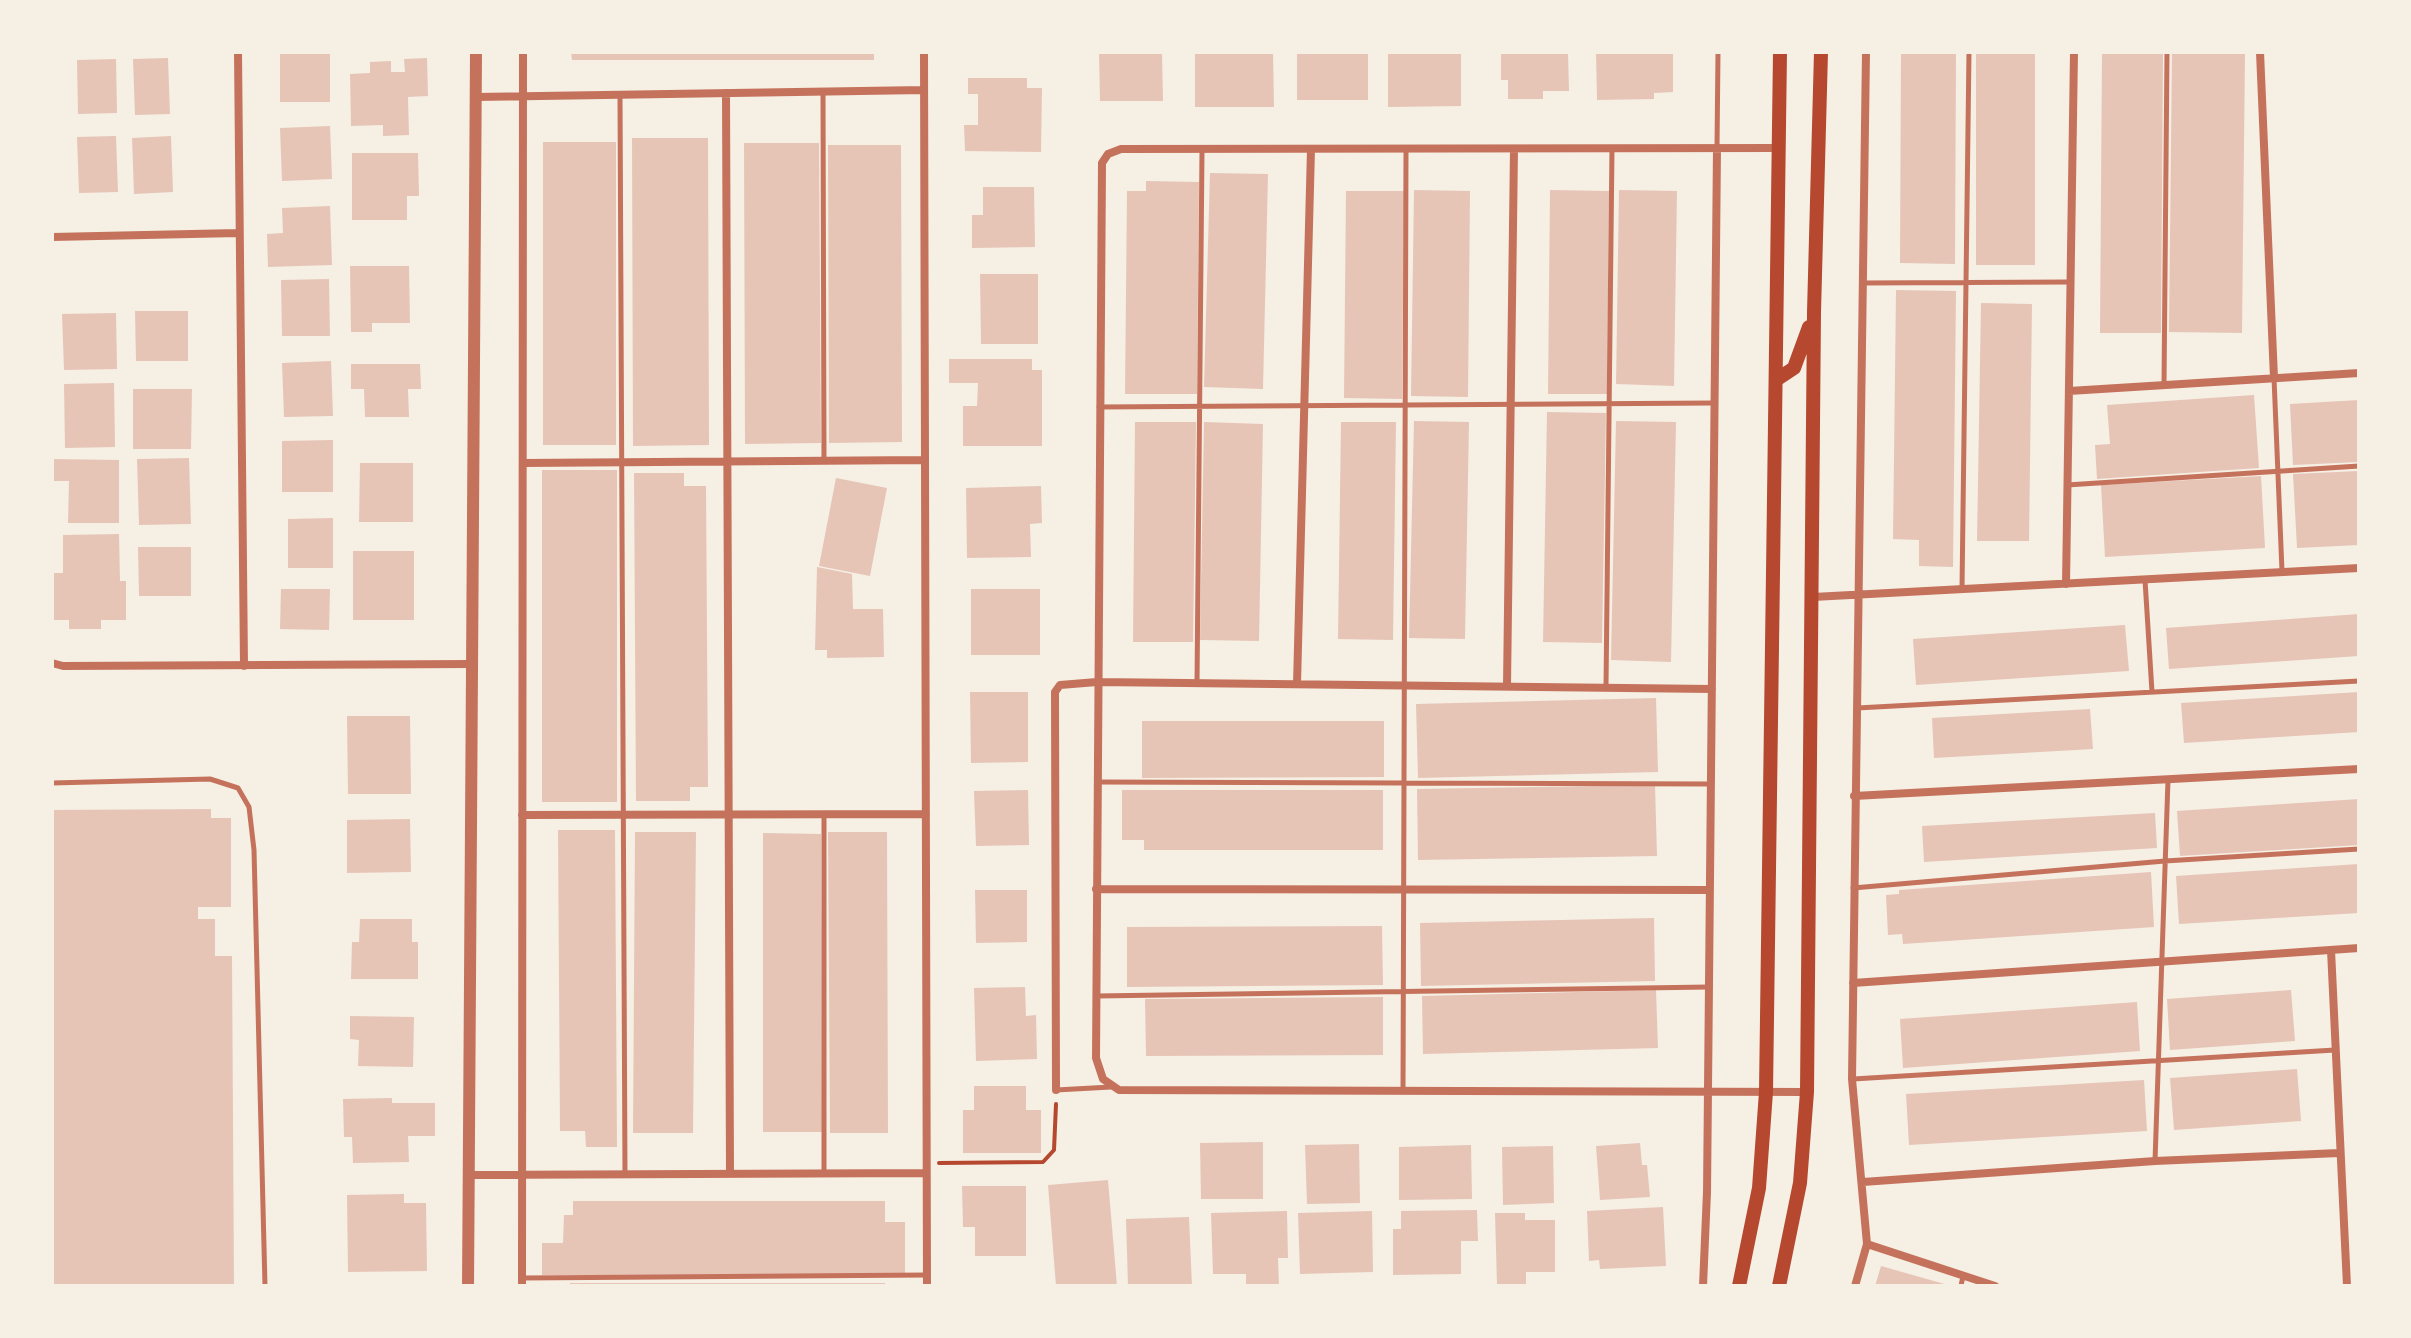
<!DOCTYPE html>
<style>
body{margin:0}
#map{position:relative;width:2411px;height:1338px;overflow:hidden;background:#f6efe4;font-family:Quicksand,sans-serif}
canvas{display:block}
.frame{position:absolute;inset:0;border:54px solid #f6efe4;pointer-events:none}
</style>
<div id="map">
<canvas width="2411" height="1338"></canvas>
<div class="frame"></div>
</div>
<script>
const c = document.querySelector('canvas').getContext('2d');
c.lineJoin = 'round';
function fill(path, color) { c.fillStyle = color; c.fill(path, 'evenodd'); }
function trace(path, color, width, dash) { c.strokeStyle = color; c.lineWidth = width; c.lineCap = dash ? 'butt' : 'round'; c.setLineDash(dash || []); c.stroke(path); }
const building = new Path2D(`
 M 280,52 L 330,52 L 330,102 L 280,102 Z
 M 571,52 L 874,52 L 874,60 L 572,60 Z
 M 1099,52 L 1162,52 L 1163,101 L 1100,101 Z
 M 1195,52 L 1273,52 L 1274,107 L 1195,107 Z
 M 1297,52 L 1368,52 L 1368,100 L 1297,100 Z
 M 1388,52 L 1461,52 L 1461,106 L 1388,107 Z
 M 1501,52 L 1568,52 L 1569,91 L 1543,91 L 1543,99 L 1508,99 L 1508,80 L 1501,80 Z
 M 1596,52 L 1673,52 L 1673,92 L 1654,93 L 1654,99 L 1597,100 Z
 M 1901,52 L 1956,52 L 1955,264 L 1900,263 Z
 M 1976,52 L 2035,52 L 2035,265 L 1976,265 Z
 M 2102,52 L 2163,52 L 2161,333 L 2100,333 Z
 M 2172,52 L 2245,52 L 2242,333 L 2169,332 Z
 M 168,58 L 170,114 L 135,115 L 133,59 Z
 M 427,58 L 428,96 L 408,97 L 409,135 L 383,136 L 383,125 L 351,126 L 350,74 L 370,73 L 370,62 L 391,61 L 391,72 L 405,72 L 404,59 Z
 M 116,59 L 117,113 L 78,114 L 77,60 Z
 M 968,78 L 1027,78 L 1027,88 L 1042,88 L 1041,152 L 965,151 L 964,125 L 978,125 L 978,94 L 968,94 Z
 M 330,126 L 332,179 L 282,181 L 280,128 Z
 M 116,136 L 118,192 L 79,193 L 77,137 Z
 M 171,136 L 173,192 L 134,194 L 132,138 Z
 M 632,138 L 708,138 L 709,445 L 633,446 Z
 M 543,142 L 616,142 L 616,445 L 543,445 Z
 M 744,143 L 819,143 L 821,443 L 745,444 Z
 M 828,145 L 901,145 L 902,442 L 829,443 Z
 M 352,153 L 418,153 L 419,196 L 407,196 L 407,220 L 352,220 Z
 M 1210,173 L 1268,174 L 1263,389 L 1204,387 Z
 M 1146,181 L 1199,182 L 1197,394 L 1125,394 L 1127,191 L 1146,191 Z
 M 983,187 L 1034,187 L 1035,247 L 972,248 L 972,215 L 983,215 Z
 M 1414,190 L 1470,191 L 1468,397 L 1411,396 Z
 M 1550,190 L 1609,191 L 1607,394 L 1548,394 Z
 M 1619,190 L 1677,191 L 1674,386 L 1616,384 Z
 M 1346,191 L 1404,191 L 1402,399 L 1344,398 Z
 M 330,206 L 332,265 L 268,267 L 267,234 L 283,233 L 282,208 Z
 M 350,266 L 409,266 L 410,323 L 372,323 L 372,332 L 351,332 Z
 M 980,274 L 1038,274 L 1038,344 L 981,344 Z
 M 329,279 L 330,336 L 282,336 L 281,280 Z
 M 1896,290 L 1956,291 L 1953,567 L 1919,566 L 1919,540 L 1893,539 Z
 M 1981,303 L 2032,304 L 2029,541 L 1977,541 Z
 M 135,311 L 188,311 L 188,361 L 136,361 Z
 M 116,313 L 117,369 L 64,370 L 62,314 Z
 M 949,359 L 1032,359 L 1032,370 L 1042,370 L 1042,446 L 963,446 L 963,406 L 977,406 L 978,383 L 949,383 Z
 M 331,361 L 333,416 L 284,417 L 282,363 Z
 M 351,364 L 420,364 L 421,389 L 408,389 L 409,417 L 365,417 L 364,389 L 351,389 Z
 M 114,383 L 115,447 L 65,448 L 64,384 Z
 M 133,389 L 192,389 L 191,449 L 133,449 Z
 M 2254,395 L 2259,468 L 2097,479 L 2095,445 L 2110,444 L 2107,405 Z
 M 2359,400 L 2359,462 L 2293,465 L 2290,404 Z
 M 1547,412 L 1606,413 L 1602,643 L 1543,642 Z
 M 1414,421 L 1469,422 L 1465,639 L 1409,638 Z
 M 1616,421 L 1676,422 L 1671,662 L 1611,660 Z
 M 1135,422 L 1196,422 L 1193,642 L 1133,642 Z
 M 1204,422 L 1263,424 L 1259,641 L 1200,640 Z
 M 1341,422 L 1396,422 L 1393,640 L 1338,639 Z
 M 333,440 L 333,492 L 282,492 L 282,441 Z
 M 189,458 L 191,524 L 139,525 L 137,459 Z
 M 52,459 L 119,460 L 119,523 L 68,523 L 69,481 L 52,481 Z
 M 360,463 L 413,463 L 413,522 L 359,522 Z
 M 542,470 L 617,470 L 617,802 L 542,802 Z
 M 2359,471 L 2359,545 L 2297,548 L 2293,474 Z
 M 634,473 L 684,473 L 684,486 L 706,486 L 708,787 L 690,787 L 690,801 L 636,801 Z
 M 2261,476 L 2265,548 L 2105,557 L 2101,485 Z
 M 836,478 L 887,488 L 870,576 L 819,566 Z
 M 1041,486 L 1042,523 L 1030,524 L 1031,557 L 967,558 L 966,488 Z
 M 333,518 L 333,568 L 288,568 L 288,519 Z
 M 119,534 L 120,581 L 126,581 L 126,620 L 101,620 L 101,629 L 69,629 L 69,620 L 52,620 L 52,573 L 63,573 L 63,535 Z
 M 138,547 L 191,547 L 191,596 L 139,596 Z
 M 353,551 L 414,551 L 414,620 L 353,620 Z
 M 817,567 L 852,574 L 853,609 L 883,609 L 884,657 L 827,658 L 827,650 L 815,650 Z
 M 281,589 L 330,589 L 329,630 L 280,629 Z
 M 971,589 L 1040,589 L 1040,655 L 971,655 Z
 M 2359,614 L 2359,656 L 2169,669 L 2166,628 Z
 M 2125,625 L 2129,671 L 1916,685 L 1913,639 Z
 M 970,692 L 1028,692 L 1028,762 L 971,763 Z
 M 2359,692 L 2359,732 L 2184,743 L 2181,703 Z
 M 1656,698 L 1658,772 L 1418,778 L 1416,704 Z
 M 2090,709 L 2093,749 L 1934,758 L 1932,718 Z
 M 347,716 L 410,716 L 411,794 L 348,794 Z
 M 1142,721 L 1384,721 L 1384,777 L 1142,778 Z
 M 1655,785 L 1657,856 L 1418,860 L 1417,789 Z
 M 1028,790 L 1029,845 L 976,846 L 974,791 Z
 M 1122,790 L 1383,790 L 1383,850 L 1144,850 L 1144,840 L 1122,840 Z
 M 2359,799 L 2359,845 L 2180,856 L 2177,811 Z
 M 211,809 L 211,818 L 231,818 L 231,907 L 198,907 L 198,919 L 215,919 L 215,956 L 232,956 L 234,1286 L 52,1286 L 52,810 Z
 M 2155,813 L 2157,848 L 1924,862 L 1922,826 Z
 M 410,819 L 411,872 L 347,873 L 347,820 Z
 M 558,830 L 615,830 L 617,1147 L 586,1147 L 585,1131 L 560,1131 Z
 M 635,832 L 696,832 L 693,1133 L 633,1133 Z
 M 828,832 L 887,832 L 888,1133 L 830,1133 Z
 M 763,833 L 821,834 L 822,1132 L 763,1132 Z
 M 2359,864 L 2359,913 L 2179,924 L 2176,876 Z
 M 2151,872 L 2154,927 L 1903,944 L 1902,934 L 1888,935 L 1886,895 L 1899,894 L 1899,890 Z
 M 975,890 L 1027,890 L 1027,942 L 976,943 Z
 M 1654,918 L 1655,981 L 1421,986 L 1420,923 Z
 M 360,919 L 412,919 L 412,942 L 418,942 L 418,979 L 351,979 L 352,942 L 359,942 Z
 M 1382,926 L 1383,985 L 1127,987 L 1127,927 Z
 M 1025,987 L 1026,1016 L 1036,1015 L 1037,1059 L 976,1061 L 974,988 Z
 M 1656,990 L 1658,1048 L 1423,1054 L 1422,996 Z
 M 2291,990 L 2295,1041 L 2170,1050 L 2167,999 Z
 M 1383,997 L 1383,1055 L 1146,1056 L 1145,999 Z
 M 2137,1002 L 2140,1051 L 1903,1068 L 1900,1019 Z
 M 350,1016 L 414,1017 L 413,1067 L 358,1066 L 359,1040 L 350,1039 Z
 M 2297,1069 L 2301,1121 L 2174,1130 L 2170,1078 Z
 M 2144,1080 L 2147,1131 L 1909,1145 L 1906,1094 Z
 M 974,1086 L 1026,1086 L 1026,1110 L 1041,1110 L 1041,1153 L 963,1153 L 963,1110 L 974,1110 Z
 M 392,1098 L 392,1103 L 435,1103 L 435,1136 L 408,1136 L 409,1162 L 353,1163 L 352,1137 L 344,1137 L 343,1099 Z
 M 1263,1142 L 1263,1199 L 1201,1199 L 1200,1143 Z
 M 1640,1143 L 1642,1165 L 1647,1165 L 1650,1197 L 1600,1200 L 1596,1146 Z
 M 1359,1144 L 1360,1203 L 1307,1204 L 1305,1145 Z
 M 1471,1145 L 1472,1199 L 1399,1200 L 1399,1147 Z
 M 1553,1146 L 1554,1203 L 1503,1205 L 1502,1147 Z
 M 1108,1180 L 1117,1286 L 1056,1286 L 1048,1185 Z
 M 962,1186 L 1026,1186 L 1026,1256 L 975,1256 L 975,1227 L 963,1227 Z
 M 404,1194 L 404,1203 L 426,1203 L 427,1271 L 348,1272 L 347,1195 Z
 M 573,1201 L 885,1201 L 885,1222 L 905,1222 L 905,1275 L 542,1275 L 542,1243 L 563,1243 L 564,1215 L 573,1215 Z
 M 1663,1207 L 1666,1266 L 1600,1269 L 1599,1260 L 1589,1261 L 1587,1211 Z
 M 1477,1210 L 1478,1241 L 1461,1241 L 1461,1274 L 1393,1275 L 1393,1229 L 1401,1229 L 1401,1211 Z
 M 1287,1211 L 1288,1258 L 1278,1258 L 1279,1286 L 1246,1286 L 1246,1274 L 1213,1274 L 1211,1213 Z
 M 1372,1211 L 1373,1272 L 1300,1274 L 1298,1213 Z
 M 1495,1213 L 1525,1213 L 1525,1220 L 1555,1220 L 1555,1272 L 1526,1272 L 1526,1284 L 1497,1285 Z
 M 1189,1217 L 1192,1286 L 1128,1286 L 1126,1219 Z
 M 1881,1266 L 1948,1285 L 1948,1286 L 1875,1286 Z
 M 570,1283 L 885,1283 L 885,1286 L 570,1286 Z`);
const path = new Path2D(`
 M 939,1163 L 1043,1162 L 1054,1150 L 1056,1104`);
const service = new Path2D(`
 M 823,92 L 824,461
 M 620,95 L 625,1174
 M 1717,148 L 1718,52
 M 1863,283 L 2070,282
 M 2274,378 L 2282,571
 M 2164,385 L 2167,52
 M 1099,407 L 1714,403
 M 2067,485 L 2359,466
 M 2145,580 L 2152,692
 M 1962,589 L 1969,52
 M 1197,683 L 1202,150
 M 1606,687 L 1612,148
 M 1857,708 L 2359,681
 M 1097,782 L 1711,784
 M 52,783 L 210,779 L 238,788 L 249,807 L 254,850 L 265,1286
 M 1853,888 L 2165,861 L 2359,849
 M 1096,996 L 1709,987
 M 1853,1079 L 2335,1050
 M 1056,1090 L 1111,1087
 M 1403,1090 L 1406,149
 M 2155,1161 L 2168,780
 M 824,1173 L 824,815
 M 522,1278 L 927,1275
 M 1961,1286 L 1963,1276`);
const minor = new Path2D(`
 M 238,52 L 244,666
 M 924,52 L 927,1286
 M 2260,52 L 2274,378
 M 726,93 L 730,1174
 M 476,97 L 924,90
 M 1778,148 L 1121,149 L 1108,154 L 1102,163 L 1096,1058 L 1103,1079 L 1119,1090 L 1807,1092
 M 52,237 L 238,233
 M 2069,391 L 2359,373
 M 523,463 L 925,460
 M 2066,584 L 2074,52
 M 1813,597 L 2359,568
 M 52,663 L 63,666 L 470,664
 M 1297,684 L 1311,149
 M 1507,686 L 1514,149
 M 1854,796 L 2359,769
 M 522,815 L 926,814
 M 1096,889 L 1710,890
 M 2331,950 L 2347,1286
 M 1853,983 L 2359,948
 M 1056,1090 L 1055,692 L 1060,685 L 1097,682 L 1712,689
 M 467,1175 L 926,1173
 M 1863,1182 L 2155,1161 L 2339,1153
 M 1867,1244 L 1995,1286
 M 522,1286 L 523,52
 M 1703,1286 L 1707,1192 L 1717,148
 M 1855,1286 L 1867,1244 L 1852,1079 L 1866,52`);
const tertiary = new Path2D(`
 M 468,1286 L 476,52`);
const secondary = new Path2D(`
 M 1776,380 L 1794,368 L 1809,327
 M 1739,1286 L 1759,1188 L 1766,1092 L 1780,52
 M 1779,1286 L 1800,1183 L 1807,1092 L 1814,312 L 1821,52`);
fill(building, '#e6c5b7');
trace(path, '#b5482f', 4);
trace(service, '#c5725c', 5);
trace(minor, '#c5725c', 8);
trace(tertiary, '#c5725c', 12);
trace(secondary, '#b5482f', 14);
</script>
